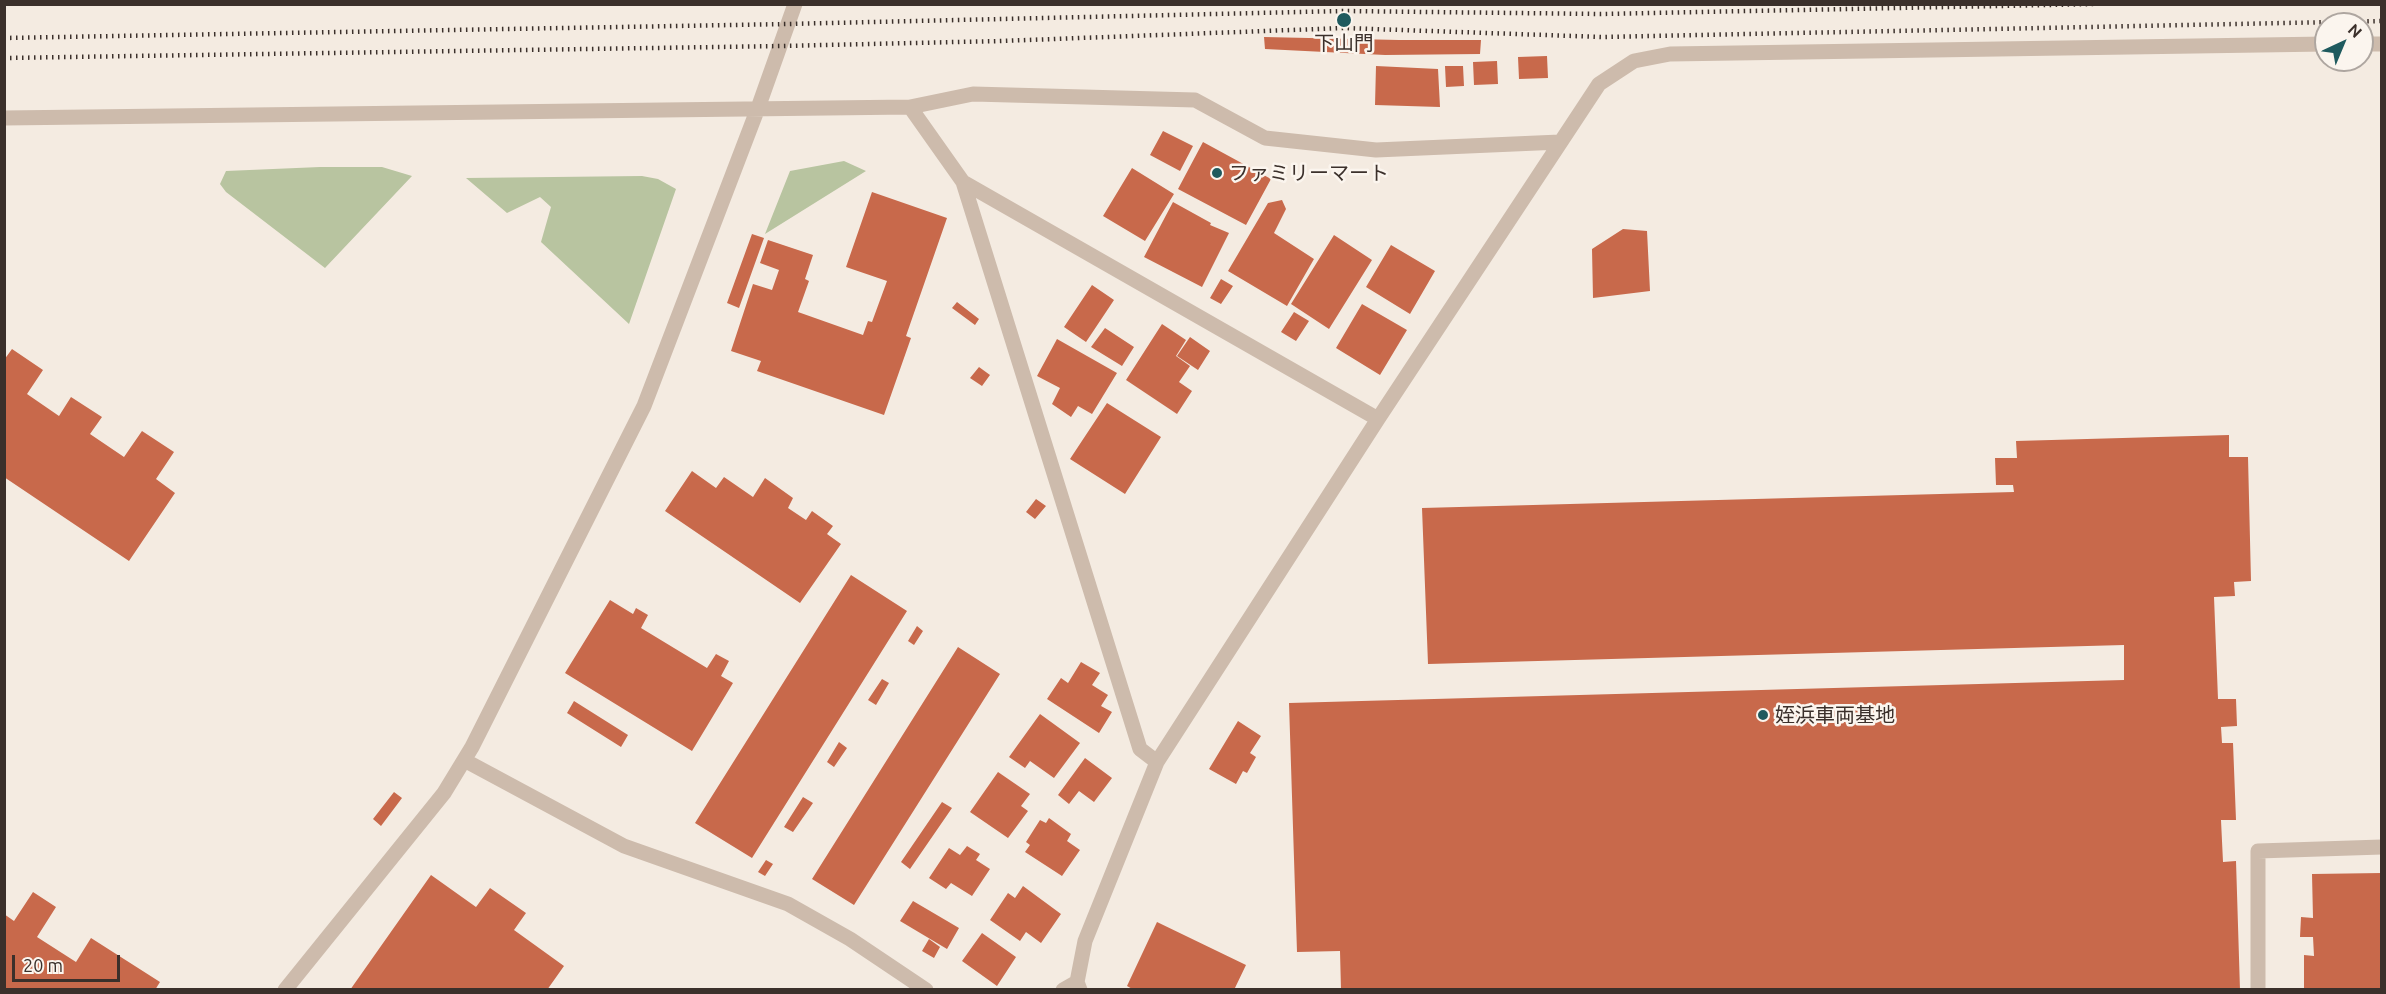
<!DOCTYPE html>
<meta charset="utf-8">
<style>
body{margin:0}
#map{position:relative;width:2386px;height:994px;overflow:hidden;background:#f4ebe1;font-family:Ubuntu,sans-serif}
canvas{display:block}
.frame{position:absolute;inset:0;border:6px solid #3b302b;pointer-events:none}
.north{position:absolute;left:2314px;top:12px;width:60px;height:60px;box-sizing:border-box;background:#fbf5ee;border:2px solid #aea6a0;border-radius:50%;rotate:44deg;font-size:16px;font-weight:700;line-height:24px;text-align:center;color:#3b302b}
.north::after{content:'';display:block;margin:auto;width:21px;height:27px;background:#1f5a5e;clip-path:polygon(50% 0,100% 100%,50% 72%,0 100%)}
.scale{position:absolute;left:12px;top:955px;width:108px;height:27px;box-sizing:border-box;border:3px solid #3b302b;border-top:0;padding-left:8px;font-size:18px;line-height:21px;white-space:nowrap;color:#3b302b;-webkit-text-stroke:4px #fbf5ee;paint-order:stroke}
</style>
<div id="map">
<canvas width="2386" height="994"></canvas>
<div class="frame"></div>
<div class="north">N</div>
<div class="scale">20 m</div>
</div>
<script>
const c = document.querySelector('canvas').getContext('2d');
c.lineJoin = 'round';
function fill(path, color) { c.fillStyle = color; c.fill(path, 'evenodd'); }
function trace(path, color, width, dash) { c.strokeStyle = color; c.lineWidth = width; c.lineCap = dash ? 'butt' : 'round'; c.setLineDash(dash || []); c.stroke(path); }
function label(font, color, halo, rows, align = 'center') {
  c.font = font + ' Ubuntu,"Noto Sans JP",sans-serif'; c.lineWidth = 5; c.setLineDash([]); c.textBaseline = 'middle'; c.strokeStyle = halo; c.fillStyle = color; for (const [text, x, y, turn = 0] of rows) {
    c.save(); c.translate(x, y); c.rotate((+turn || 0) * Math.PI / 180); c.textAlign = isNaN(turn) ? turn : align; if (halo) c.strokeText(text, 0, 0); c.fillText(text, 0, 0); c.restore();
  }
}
const green = new Path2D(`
 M 844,161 L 866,171 L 765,234 L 790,171 Z
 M 320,167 L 382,167 L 412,176 L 325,268 L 226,192 L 220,184 L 226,171 Z
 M 642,176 L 658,179 L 676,189 L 629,324 L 541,242 L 551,207 L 540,197 L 507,213 L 466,178 Z`);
const building = new Path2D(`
 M 1264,37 L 1399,40 L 1481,40 L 1480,54 L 1385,55 L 1265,49 Z
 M 1547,56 L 1548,78 L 1519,79 L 1518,57 Z
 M 1497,61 L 1498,84 L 1474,85 L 1473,62 Z
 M 1376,66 L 1438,69 L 1440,107 L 1375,105 Z
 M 1445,66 L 1463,66 L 1464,86 L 1446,87 Z
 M 1163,131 L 1193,146 L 1180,171 L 1150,155 Z
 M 1203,142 L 1271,179 L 1246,225 L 1178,189 Z
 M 1132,168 L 1174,194 L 1145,241 L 1103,216 Z
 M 872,192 L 947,218 L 906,336 L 911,338 L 884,415 L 757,371 L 761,361 L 731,351 L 753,284 L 772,290 L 779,270 L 760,263 L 768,240 L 813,255 L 805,279 L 809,281 L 798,312 L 863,335 L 868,321 L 872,322 L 887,281 L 846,267 Z
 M 1282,200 L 1286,209 L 1274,233 L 1314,259 L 1287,306 L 1228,271 L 1268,203 Z
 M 1173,202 L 1211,223 L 1210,225 L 1229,233 L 1202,287 L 1144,257 Z
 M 1623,229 L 1647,231 L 1650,291 L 1593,298 L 1592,249 Z
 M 752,234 L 764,238 L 739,308 L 727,303 Z
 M 1334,235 L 1372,260 L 1329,329 L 1291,304 Z
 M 1391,245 L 1435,271 L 1410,314 L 1366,287 Z
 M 1221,279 L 1233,286 L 1221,304 L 1210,298 Z
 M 1092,285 L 1114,300 L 1086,342 L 1064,327 Z
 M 957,302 L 979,319 L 975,325 L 952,308 Z
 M 1362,304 L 1407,330 L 1380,375 L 1336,348 Z
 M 1294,312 L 1309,321 L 1296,341 L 1281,332 Z
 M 1162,324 L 1186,340 L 1176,356 L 1190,366 L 1179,382 L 1192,391 L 1177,414 L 1126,380 Z
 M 1105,328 L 1134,347 L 1122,366 L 1091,347 Z
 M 1190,337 L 1210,351 L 1198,370 L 1177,356 Z
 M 1057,339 L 1117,373 L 1092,414 L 1078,406 L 1071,417 L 1052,404 L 1060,388 L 1037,376 Z
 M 12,349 L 43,370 L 27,394 L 59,416 L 71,397 L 102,417 L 90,434 L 124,457 L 142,431 L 174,452 L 156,479 L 175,493 L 129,561 L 4,477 L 4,360 Z
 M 979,367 L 990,375 L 982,386 L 970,378 Z
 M 1107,403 L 1161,437 L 1125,494 L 1070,459 Z
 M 2229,435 L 2229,457 L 2248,457 L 2251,581 L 2234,582 L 2235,596 L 2214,597 L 2218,699 L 2236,699 L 2237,726 L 2221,727 L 2222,743 L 2233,743 L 2236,820 L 2221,820 L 2223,862 L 2236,861 L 2240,990 L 1341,990 L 1340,951 L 1297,952 L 1289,703 L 2124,680 L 2124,645 L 1428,664 L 1422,508 L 2014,492 L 2013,485 L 1996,485 L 1995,458 L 2017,458 L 2016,441 Z
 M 692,471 L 716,488 L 724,477 L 753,497 L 765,478 L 793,498 L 788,508 L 806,520 L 812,511 L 833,526 L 827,534 L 841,544 L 800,603 L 665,511 Z
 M 1036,499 L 1046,506 L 1035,519 L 1026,512 Z
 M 851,575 L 907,611 L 752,858 L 695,823 Z
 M 610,600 L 633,614 L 636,608 L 648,615 L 641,628 L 707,668 L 716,654 L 729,661 L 721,676 L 733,683 L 692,751 L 565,673 Z
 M 917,626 L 923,631 L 914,645 L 908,641 Z
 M 958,647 L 1000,674 L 854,905 L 812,879 Z
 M 1081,662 L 1100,673 L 1092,685 L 1108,695 L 1101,706 L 1112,712 L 1099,733 L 1047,699 L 1061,678 L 1068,683 Z
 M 882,679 L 889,683 L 876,705 L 868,700 Z
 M 574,701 L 628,735 L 621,747 L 567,713 Z
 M 1040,714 L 1080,743 L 1054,778 L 1030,761 L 1025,768 L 1009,757 Z
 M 1238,721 L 1261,736 L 1250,753 L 1256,757 L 1247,773 L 1243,771 L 1236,784 L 1209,769 Z
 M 839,742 L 847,748 L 834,767 L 827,762 Z
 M 1085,758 L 1112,778 L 1094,802 L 1079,791 L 1069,804 L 1058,795 Z
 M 998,772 L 1030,794 L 1021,806 L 1028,811 L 1008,838 L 970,812 Z
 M 394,792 L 402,798 L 381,826 L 373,819 Z
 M 803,797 L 813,803 L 793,832 L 784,827 Z
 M 942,802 L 952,808 L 910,869 L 901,862 Z
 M 1049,818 L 1071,834 L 1067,841 L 1080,850 L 1062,876 L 1025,852 L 1030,845 L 1026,842 L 1040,820 L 1046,823 Z
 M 967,846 L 980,854 L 976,860 L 990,869 L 972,896 L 951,883 L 946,889 L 929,878 L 949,848 L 960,855 Z
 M 766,860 L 773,864 L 765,876 L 758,872 Z
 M 2382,873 L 2382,990 L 2304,990 L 2304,955 L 2314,956 L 2313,937 L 2300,937 L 2301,917 L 2313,918 L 2312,874 Z
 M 431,875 L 476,907 L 490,888 L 526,913 L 514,930 L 564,966 L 547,990 L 350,990 Z
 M 1023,886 L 1061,914 L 1041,943 L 1026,932 L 1020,941 L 990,920 L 1008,893 L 1015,898 Z
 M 33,892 L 56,907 L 37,937 L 76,962 L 91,938 L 160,982 L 155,990 L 4,990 L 4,914 L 14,921 Z
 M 913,901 L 959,928 L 947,949 L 900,921 Z
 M 1157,922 L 1246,965 L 1234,990 L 1134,990 L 1127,986 Z
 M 982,933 L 1016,957 L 997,986 L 962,961 Z
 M 929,939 L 940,947 L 934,958 L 922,951 Z`);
const minor = new Path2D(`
 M 2362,44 L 2382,44
 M 910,107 L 963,182 L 1378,419
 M 4,118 L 910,107 L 973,94 L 1195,100 L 1265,138 L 1376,150 L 1560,142
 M 963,182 L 1140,749 L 1157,762
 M 464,760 L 624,846 L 788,904 L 850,939 L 926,990
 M 285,990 L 444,793 L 472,747 L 644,406 L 758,108 L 795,4
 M 1063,990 L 1077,982
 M 1080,990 L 1077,982 L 1085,941 L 1157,762 L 1378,419 L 1599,84 L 1634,61 L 1670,54 L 2326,44
 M 2258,990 L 2258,851 L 2382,847`);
const rail = new Path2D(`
 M 4,38 L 787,24 L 1343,11 L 1601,14 L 2097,4
 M 4,58 L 781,46 L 1001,41 L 1344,28 L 1602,37 L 2382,21`);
const markers = [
 [1344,20,8,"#1f5a5e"],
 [1217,173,6,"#1f5a5e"],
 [1763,715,6,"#1f5a5e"]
];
const poiNames = [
 ["下山門",1344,43,"center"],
 ["ファミリーマート",1229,173],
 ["姪浜車両基地",1775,715]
];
fill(green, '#b8c4a0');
fill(building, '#c8694b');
trace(minor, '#cdbbac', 15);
trace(rail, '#3b302b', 4.5, [1.5, 4.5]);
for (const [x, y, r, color] of markers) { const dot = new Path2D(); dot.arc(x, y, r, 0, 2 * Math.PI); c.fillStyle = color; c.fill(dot); trace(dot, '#fbf5ee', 2); }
label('20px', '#3b302b', '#fbf5ee', poiNames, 'left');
</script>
